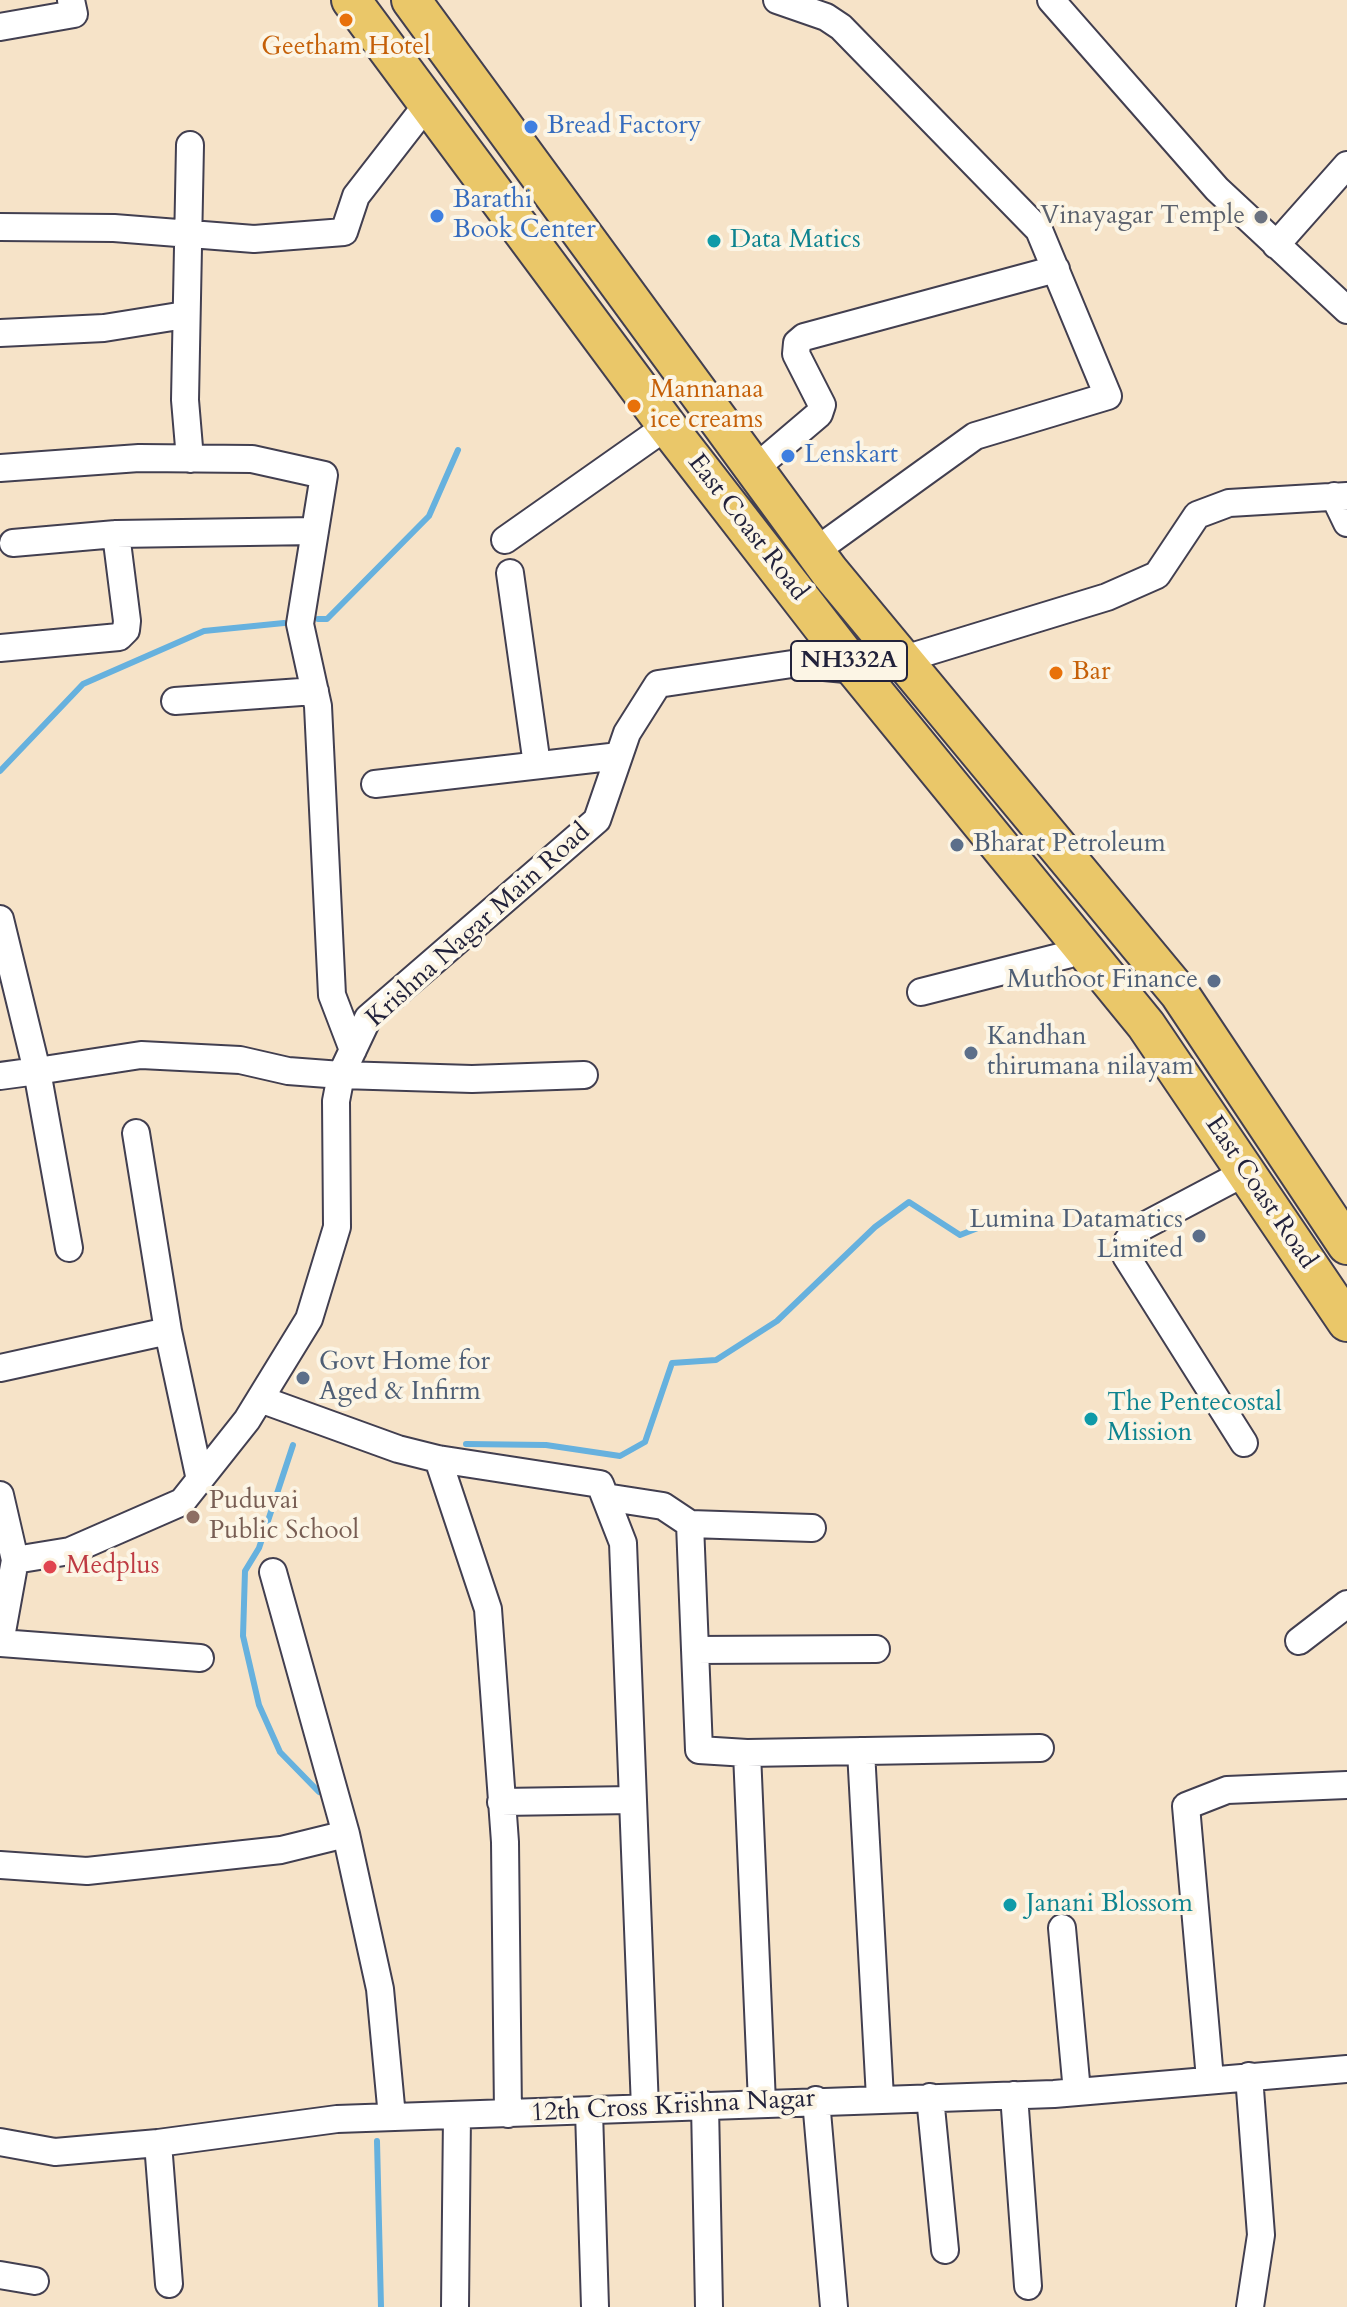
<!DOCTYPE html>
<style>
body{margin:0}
canvas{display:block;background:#f6e3c8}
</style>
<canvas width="1347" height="2307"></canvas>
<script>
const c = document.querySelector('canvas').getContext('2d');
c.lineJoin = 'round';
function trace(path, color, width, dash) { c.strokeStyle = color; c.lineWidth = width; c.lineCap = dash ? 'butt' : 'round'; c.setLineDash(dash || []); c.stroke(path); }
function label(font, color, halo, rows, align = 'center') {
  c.font = font + ' Cardo,serif'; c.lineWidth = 8; c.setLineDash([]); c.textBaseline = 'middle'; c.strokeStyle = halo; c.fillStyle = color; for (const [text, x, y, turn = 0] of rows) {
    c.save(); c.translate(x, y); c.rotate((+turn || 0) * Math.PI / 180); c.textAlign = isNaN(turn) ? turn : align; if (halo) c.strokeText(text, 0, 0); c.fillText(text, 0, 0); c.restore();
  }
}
const stream = new Path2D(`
 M 318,619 L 327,619 L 429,516 L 458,450
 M 0,771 L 83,684 L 204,631 L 284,623
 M 466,1444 L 546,1445 L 620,1456 L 645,1442 L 672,1363 L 716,1360 L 777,1321 L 875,1227 L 909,1202 L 960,1235 L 983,1226
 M 293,1445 L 259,1548 L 245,1571 L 243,1636 L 259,1705 L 280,1752 L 319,1792
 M 377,2141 L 381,2307`);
const minor = new Path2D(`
 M 777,0 L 826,17 L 841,27 L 1039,230 L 1108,396 L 975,436 L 814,552
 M 1051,0 L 1217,189 L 1347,310
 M 0,27 L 74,14 L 71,0
 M 190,145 L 185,400 L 190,459
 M 0,227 L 114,228 L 254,239 L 344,232 L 356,196 L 429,102
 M 1276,245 L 1347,165
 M 0,333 L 104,328 L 185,315
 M 0,468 L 139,458 L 252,459 L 324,475 L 300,624 L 318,706 L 332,995 L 353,1050
 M 752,471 L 819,414 L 822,405 L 796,354 L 797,343 L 804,337 L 1056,269
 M 1334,496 L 1347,523
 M 505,540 L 667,426
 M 13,543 L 116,534 L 315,531
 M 510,573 L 537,765
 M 0,648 L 119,637 L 126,630 L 127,621 L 116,534
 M 175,701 L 315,691
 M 375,784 L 619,756
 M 0,919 L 37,1071 L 0,1076
 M 921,992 L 1067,955 L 1083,944
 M 136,1133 L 168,1331
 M 69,1248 L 37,1071 L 141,1055 L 240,1060 L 288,1071 L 341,1075 L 472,1079 L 584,1075
 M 0,1368 L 168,1331 L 200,1480
 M 260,1399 L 398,1449 L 438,1459 L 600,1484 L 623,1543 L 645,2108
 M 1244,1443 L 1126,1256 L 1128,1240 L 1140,1228 L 1246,1172
 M 438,1459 L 488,1609 L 505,1842 L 508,2114
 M 0,1495 L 15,1560
 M 605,1497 L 663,1506 L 690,1524 L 699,1750 L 747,1753 L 1040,1748
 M 690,1524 L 812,1528
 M 273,1572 L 346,1834 L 380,1989 L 392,2117
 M 1299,1641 L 1347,1604
 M 0,1643 L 15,1560 L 70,1551 L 182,1502 L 247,1420 L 309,1319 L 337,1227 L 336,1101 L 341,1075 L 368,1018 L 597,820 L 627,733 L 658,684 L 792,664 L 856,670 L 901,660 L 1107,597 L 1157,575 L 1197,515 L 1229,503 L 1347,496
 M 0,1643 L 200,1658
 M 695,1650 L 876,1649
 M 861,1751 L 880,2098
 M 747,1753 L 762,2103
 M 501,1802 L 633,1800
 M 0,1865 L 87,1871 L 281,1850 L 346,1834
 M 1062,1928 L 1077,2092
 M 1249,2076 L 1261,2235 L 1250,2307
 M 1210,2079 L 1186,1806 L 1227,1790 L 1347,1785
 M 1014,2095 L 1028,2286
 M 930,2097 L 945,2250
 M 816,2100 L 834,2307
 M 705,2105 L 709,2307
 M 589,2111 L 595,2307
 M 0,2142 L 55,2152 L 158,2143 L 337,2119 L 1054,2094 L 1347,2069
 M 158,2143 L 169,2284
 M 0,2275 L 35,2281
 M 455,2307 L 457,2115`);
const highway = new Path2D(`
 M 351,0 L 667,426 L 856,670 L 1146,1025 L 1347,1322
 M 411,0 L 829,571 L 1179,993 L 1347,1245`);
const markers = [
 [346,20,8,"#e8710a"],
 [531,127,8,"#3f7fe0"],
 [437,216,8,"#3f7fe0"],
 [1261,217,8,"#6b7280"],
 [714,241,8,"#0f9aa8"],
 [634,406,8,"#e8710a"],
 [788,456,8,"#3f7fe0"],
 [1056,673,8,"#e8710a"],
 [957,845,8,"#5c6f8a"],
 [1214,981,8,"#5c6f8a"],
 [971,1053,8,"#5c6f8a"],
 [1199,1236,8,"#5c6f8a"],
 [303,1378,8,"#5c6f8a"],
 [1091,1419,8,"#0f9aa8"],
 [193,1517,8,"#8d6e63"],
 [50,1567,8,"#e0444e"],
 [1010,1905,8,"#0f9aa8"]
];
const shields = [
 [849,661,116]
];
const shieldNames = [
 ["NH332A",849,661]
];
const foodNames = [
 ["Geetham Hotel",346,48,"center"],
 ["Mannanaa",650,391],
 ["ice creams",650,421],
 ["Bar",1072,673]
];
const shopNames = [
 ["Bread Factory",547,127],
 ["Barathi",453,201],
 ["Book Center",453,231],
 ["Lenskart",804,456]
];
const worshipNames = [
 ["Vinayagar Temple",1245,217]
];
const cultureNames = [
 ["Data Matics",730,241],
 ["The Pentecostal",1107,1404],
 ["Mission",1107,1434],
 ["Janani Blossom",1026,1905]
];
const streetNames = [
 ["East Coast Road",747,528,52],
 ["Krishna Nagar Main Road",479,926,-42],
 ["East Coast Road",1260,1193,56],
 ["12th Cross Krishna Nagar",673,2107,-3]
];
const serviceNames = [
 ["Bharat Petroleum",973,845],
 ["Muthoot Finance",1198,981,"right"],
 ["Kandhan",987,1038],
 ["thirumana nilayam",987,1068],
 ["Lumina Datamatics",1183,1221,"right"],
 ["Limited",1183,1251,"right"],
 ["Govt Home for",319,1363],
 ["Aged & Infirm",319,1393]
];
const educationNames = [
 ["Puduvai",209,1502],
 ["Public School",209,1532]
];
const healthNames = [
 ["Medplus",66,1567]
];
trace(stream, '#66b1de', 6);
trace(minor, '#423f50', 30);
trace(highway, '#423f50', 42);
trace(minor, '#fff', 26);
trace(highway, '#eac769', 38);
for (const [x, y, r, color] of markers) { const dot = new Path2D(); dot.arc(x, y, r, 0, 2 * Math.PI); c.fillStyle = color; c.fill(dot); trace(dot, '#fcf5e5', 3); }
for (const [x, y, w] of shields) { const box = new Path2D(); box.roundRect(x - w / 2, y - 20, w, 40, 6); c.fillStyle = '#fcf5e5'; c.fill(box); trace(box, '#22223b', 2); }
label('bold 24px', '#22223b', null, shieldNames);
label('26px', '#c56008', '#fcf5e5', foodNames, 'left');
label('26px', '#366cbe', '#fcf5e5', shopNames, 'left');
label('26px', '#5b616d', '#fcf5e5', worshipNames, 'right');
label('26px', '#0d838f', '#fcf5e5', cultureNames, 'left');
label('26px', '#22223b', '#fcf5e5', streetNames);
label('26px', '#4e5e75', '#fcf5e5', serviceNames, 'left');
label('26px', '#785e54', '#fcf5e5', educationNames, 'left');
label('26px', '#be3a42', '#fcf5e5', healthNames, 'left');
</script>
